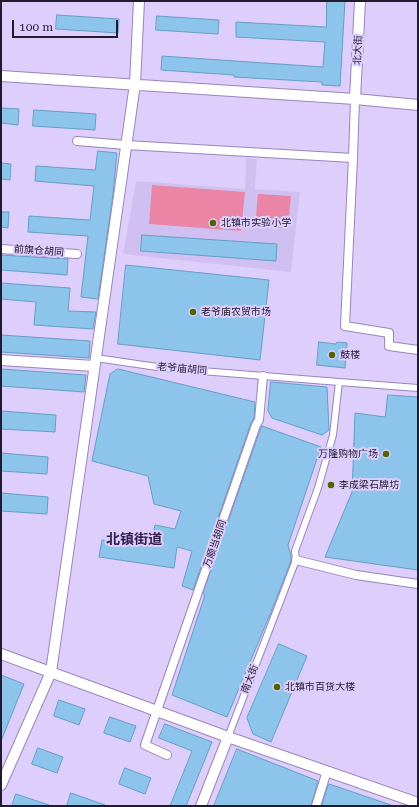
<!DOCTYPE html>
<meta charset="utf-8">
<style>
body{margin:0}
#map{position:relative;width:419px;height:807px;overflow:hidden;background:#ddcefc;font-family:"Roboto Serif",serif}
canvas{display:block}
.frame{position:absolute;inset:0;border:2px solid #221a2f;pointer-events:none}
.scale{position:absolute;left:12px;top:20px;width:106px;height:18px;box-sizing:border-box;border:2px solid #221a2f;border-top:0;padding-left:5px;font-size:12px;line-height:14px;white-space:nowrap;color:#221a2f;-webkit-text-stroke:3px #ddcefc;paint-order:stroke}
</style>
<div id="map">
<canvas width="419" height="807"></canvas>
<div class="frame"></div>
<div class="scale">100 m</div>
</div>
<script>
const c = document.querySelector('canvas').getContext('2d');
c.lineJoin = 'round';
function fill(path, color) { c.fillStyle = color; c.fill(path, 'evenodd'); }
function trace(path, color, width, dash) { c.strokeStyle = color; c.lineWidth = width; c.lineCap = dash ? 'butt' : 'round'; c.setLineDash(dash || []); c.stroke(path); }
function label(font, color, halo, rows, align = 'center') {
  c.font = font + ' "Roboto Serif","Noto Sans SC",serif'; c.lineWidth = 4; c.setLineDash([]); c.textBaseline = 'middle'; c.strokeStyle = halo; c.fillStyle = color; for (const [text, x, y, turn = 0] of rows) {
    c.save(); c.translate(x, y); c.rotate((+turn || 0) * Math.PI / 180); c.textAlign = isNaN(turn) ? turn : align; if (halo) c.strokeText(text, 0, 0); c.fillText(text, 0, 0); c.restore();
  }
}
const built = new Path2D(`
 M 246,158 L 257,159 L 255,189 L 300,192 L 291,272 L 123,254 L 136,181 L 245,189 Z`);
const green = new Path2D(`
 M 152,185 L 245,192 L 241,231 L 149,224 Z
 M 258,194 L 291,196 L 288,228 L 255,226 Z`);
const building = new Path2D(`
 M 327,1 L 345,1 L 340,86 L 322,85 L 322,82 L 234,77 L 234,75 L 161,70 L 162,56 L 323,67 L 325,42 L 236,37 L 236,22 L 326,27 Z
 M 57,15 L 119,19 L 118,33 L 56,29 Z
 M 157,16 L 219,20 L 218,34 L 156,30 Z
 M 1,108 L 19,109 L 18,125 L 1,123 Z
 M 34,110 L 96,114 L 95,130 L 33,126 Z
 M 98,151 L 117,153 L 113,194 L 98,299 L 81,297 L 88,236 L 28,232 L 29,216 L 90,220 L 94,186 L 35,181 L 36,166 L 95,170 Z
 M 1,163 L 11,164 L 10,180 L 1,179 Z
 M 1,212 L 9,212 L 8,228 L 1,227 Z
 M 142,235 L 277,244 L 276,261 L 141,251 Z
 M 1,255 L 68,259 L 67,275 L 1,270 Z
 M 126,265 L 269,280 L 260,360 L 118,344 Z
 M 1,283 L 70,288 L 68,311 L 96,312 L 93,329 L 34,325 L 36,302 L 1,299 Z
 M 1,335 L 90,341 L 89,358 L 1,352 Z
 M 319,342 L 336,344 L 337,342 L 347,343 L 345,368 L 317,365 Z
 M 1,369 L 86,375 L 84,392 L 1,386 Z
 M 118,369 L 255,402 L 254,418 L 251,423 L 193,590 L 182,586 L 192,551 L 177,547 L 174,568 L 99,557 L 102,540 L 150,547 L 155,525 L 175,529 L 181,511 L 154,504 L 148,476 L 92,461 L 110,374 Z
 M 271,382 L 327,387 L 329,430 L 322,435 L 272,418 L 268,411 Z
 M 388,395 L 418,397 L 418,570 L 325,557 L 352,492 L 355,413 L 385,417 Z
 M 1,411 L 56,415 L 55,432 L 1,429 Z
 M 262,426 L 321,447 L 288,545 L 291,556 L 291,561 L 271,612 L 227,717 L 172,695 L 205,595 L 203,594 Z
 M 1,453 L 48,457 L 47,474 L 1,471 Z
 M 1,493 L 48,497 L 47,514 L 1,511 Z
 M 279,644 L 307,656 L 271,742 L 253,734 L 247,718 Z
 M 1,675 L 24,684 L 1,741 Z
 M 59,700 L 85,709 L 79,725 L 54,716 Z
 M 110,717 L 136,726 L 130,742 L 104,733 Z
 M 165,724 L 212,742 L 186,806 L 170,806 L 192,751 L 159,738 Z
 M 38,748 L 63,757 L 57,773 L 32,764 Z
 M 237,749 L 318,781 L 311,806 L 214,806 Z
 M 125,768 L 151,778 L 145,794 L 119,784 Z
 M 329,784 L 391,805 L 391,806 L 322,806 Z
 M 71,793 L 105,805 L 105,806 L 67,806 Z
 M 16,794 L 49,805 L 49,806 L 12,806 Z`);
const pedestrian = new Path2D(`
 M 96,358 L 164,368 L 339,382
 M 228,737 L 296,560 L 295,551 L 318,488 L 333,435 L 339,382 L 418,388`);
const minor = new Path2D(`
 M 355,99 L 353,158 L 345,326 L 389,333 L 389,346 L 418,350
 M 77,141 L 126,145 L 353,158
 M 1,249 L 77,254
 M 296,560 L 356,575 L 418,584
 M 167,755 L 145,745 L 256,425 L 259,420 L 263,376
 M 316,806 L 327,771`);
const tertiary = new Path2D(`
 M 1,76 L 355,99 L 418,105
 M 355,99 L 360,1
 M 1,360 L 94,366
 M 1,654 L 228,737 L 418,803
 M 1,785 L 51,672 L 135,84 L 139,1
 M 201,806 L 228,737`);
const markers = [
 [213,223,4,"#526104"],
 [193,312,4,"#526104"],
 [332,355,4,"#526104"],
 [386,454,4,"#526104"],
 [331,485,4,"#526104"],
 [277,687,4,"#526104"]
];
const streetNames = [
 ["北大街",358,50,-87],
 ["前旗仓胡同",39,251,4],
 ["老爷庙胡同",182,369,5],
 ["万顺当胡同",215,544,-71],
 ["南大街",250,679,-69]
];
const poiNames = [
 ["北镇市实验小学",221,223],
 ["老爷庙农贸市场",201,312],
 ["鼓楼",340,355],
 ["万隆购物广场",378,454,"right"],
 ["李成梁石牌坊",339,485],
 ["北镇市百货大楼",285,687]
];
const districtNames = [
 ["北镇街道",134,540]
];
fill(built, '#d0c0f2');
fill(green, '#ea85a6');
fill(building, '#8cc4eb');
trace(building, '#669dc3', 1);
trace(pedestrian, '#9885bb', 8);
trace(minor, '#9885bb', 10);
trace(tertiary, '#9885bb', 12);
trace(pedestrian, '#fff', 6);
trace(minor, '#fff', 8);
trace(tertiary, '#fff', 10);
for (const [x, y, r, color] of markers) { const dot = new Path2D(); dot.arc(x, y, r, 0, 2 * Math.PI); c.fillStyle = color; c.fill(dot); trace(dot, '#ddcefc', 1.5); }
label('10px', '#221a2f', '#ddcefc', streetNames);
label('10px', '#221a2f', '#ddcefc', poiNames, 'left');
label('bold 14px', '#32204d', '#ddcefc', districtNames);
</script>
